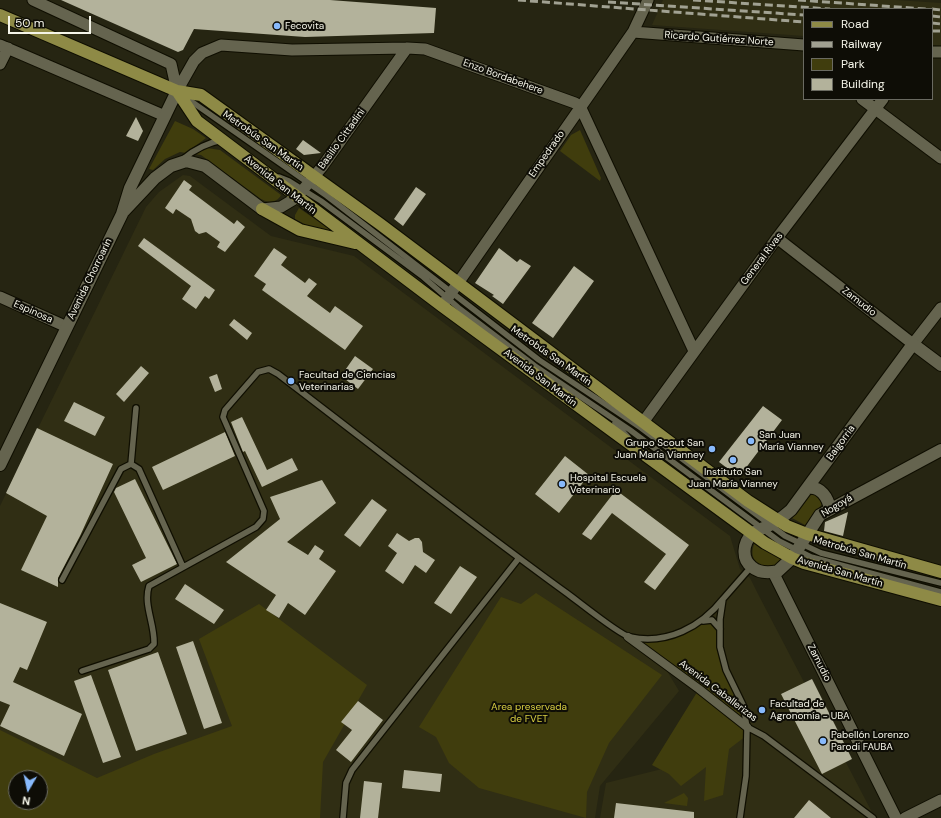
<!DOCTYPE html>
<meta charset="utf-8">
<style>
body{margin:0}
#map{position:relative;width:941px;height:818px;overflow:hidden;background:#262512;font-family:"DM Sans",sans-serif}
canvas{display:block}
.legend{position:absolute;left:803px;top:8px;width:130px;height:92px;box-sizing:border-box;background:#0e0d06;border:1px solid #6a6a61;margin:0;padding:5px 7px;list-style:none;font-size:12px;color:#f5f5e9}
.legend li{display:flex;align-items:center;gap:8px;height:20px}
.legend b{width:20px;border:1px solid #6a6a61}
.north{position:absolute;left:8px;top:770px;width:40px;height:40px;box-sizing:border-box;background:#0e0d06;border:1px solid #6a6a61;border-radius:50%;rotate:189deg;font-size:11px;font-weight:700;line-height:16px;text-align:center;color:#f5f5e9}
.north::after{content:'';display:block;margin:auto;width:14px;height:18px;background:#88bafc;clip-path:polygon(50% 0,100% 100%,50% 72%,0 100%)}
.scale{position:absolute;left:8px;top:16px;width:83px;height:18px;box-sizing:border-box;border:2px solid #f5f5e9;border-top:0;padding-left:5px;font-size:12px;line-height:14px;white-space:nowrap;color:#f5f5e9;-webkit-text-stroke:3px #0e0d06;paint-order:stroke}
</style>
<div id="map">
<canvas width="941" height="818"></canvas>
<ul class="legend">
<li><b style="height:5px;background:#8e8a46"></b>Road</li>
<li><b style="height:5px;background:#a1a192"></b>Railway</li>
<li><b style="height:11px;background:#403d0d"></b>Park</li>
<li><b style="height:11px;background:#b3b29b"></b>Building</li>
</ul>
<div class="north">N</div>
<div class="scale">50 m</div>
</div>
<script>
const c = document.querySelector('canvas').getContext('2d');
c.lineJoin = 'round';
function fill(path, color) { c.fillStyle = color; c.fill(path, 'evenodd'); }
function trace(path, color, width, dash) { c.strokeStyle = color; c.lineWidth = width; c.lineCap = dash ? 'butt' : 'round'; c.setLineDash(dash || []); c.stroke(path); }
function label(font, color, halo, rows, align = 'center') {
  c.font = font + ' "DM Sans",sans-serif'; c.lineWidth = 4; c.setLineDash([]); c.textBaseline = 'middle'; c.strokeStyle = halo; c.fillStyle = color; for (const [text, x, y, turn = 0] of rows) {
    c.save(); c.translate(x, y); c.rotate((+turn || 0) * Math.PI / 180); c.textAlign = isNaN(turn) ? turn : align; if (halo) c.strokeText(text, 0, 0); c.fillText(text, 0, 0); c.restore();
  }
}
const built = new Path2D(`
 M 663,0 L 896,0 L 941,3 L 941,46 L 932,45 L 932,9 L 804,9 L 804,36 L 652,25 Z
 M 183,175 L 190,176 L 271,236 L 354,256 L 730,536 L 740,569 L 750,578 L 758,594 L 875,818 L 600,818 L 606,783 L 722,754 L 688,666 L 661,661 L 679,691 L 600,786 L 595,818 L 0,818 L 0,506 L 146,207 L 159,192 ZM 16,778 L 40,778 L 40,802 L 16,802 Z`);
const green = new Path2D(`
 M 175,121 L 193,129 L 206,138 L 186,153 L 180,152 L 165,159 L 153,170 L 149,169 Z
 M 580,130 L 601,178 L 600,181 L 560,151 L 571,135 Z
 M 207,148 L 220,150 L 281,195 C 277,203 268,203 261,199 L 201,155 L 194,154 Z
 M 299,208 L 332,231 L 331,232 L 308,226 L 295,219 L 295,215 Z
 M 812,493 L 815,493 L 823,503 L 805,525 L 792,518 Z
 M 756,541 L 785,559 C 781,561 778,565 774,566 C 756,571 747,555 756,541 Z
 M 536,593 L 662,675 L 609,743 L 587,792 L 586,818 L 479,788 L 449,763 L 436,737 L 419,727 L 501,597 L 521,604 Z
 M 259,604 L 367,685 L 323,762 L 320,818 L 0,818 L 0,730 L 97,778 L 154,754 L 232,726 L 199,639 ZM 16,778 L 40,778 L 40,802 L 16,802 Z
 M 705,620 L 718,625 L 720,647 L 743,705 L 746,736 L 729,749 L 723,795 L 704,801 L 706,767 L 681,786 L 669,774 L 652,765 L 699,689 L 628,637 L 656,639 Z
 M 684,793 L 688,798 L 687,806 L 664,803 Z`);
const building = new Path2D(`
 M 61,0 L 330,0 L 436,8 L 434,33 L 305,37 L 194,29 L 183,50 L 178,52 Z
 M 136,117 L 143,131 L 138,141 L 126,136 Z
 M 303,140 L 321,153 L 304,155 L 296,149 Z
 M 184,180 L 192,186 L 189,190 L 234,224 L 237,220 L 245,227 L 225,252 L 217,247 L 220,242 L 206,232 L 199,234 L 195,231 L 191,219 L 176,209 L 173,214 L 165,208 Z
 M 416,187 L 426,194 L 403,226 L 394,219 Z
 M 144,238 L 215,290 L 209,299 L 205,296 L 196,309 L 182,299 L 191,286 L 138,246 Z
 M 274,248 L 287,257 L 281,265 L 305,283 L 309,278 L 317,284 L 307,296 L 330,313 L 335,306 L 363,326 L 345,350 L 262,290 L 266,284 L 254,276 Z
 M 499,248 L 517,262 L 520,259 L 531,266 L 503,304 L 492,296 L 494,295 L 475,283 Z
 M 574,266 L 594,281 L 553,338 L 532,323 Z
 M 234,319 L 252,333 L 247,340 L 229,325 Z
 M 355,356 L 373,369 L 358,389 L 341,376 Z
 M 141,366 L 149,373 L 124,402 L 116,394 Z
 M 217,374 L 222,389 L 215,392 L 209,377 Z
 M 74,402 L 105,417 L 95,436 L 64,421 Z
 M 763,406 L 782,420 L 739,477 L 719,462 Z
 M 242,417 L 267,470 L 292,458 L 298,470 L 262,487 L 245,451 L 243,452 L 231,422 Z
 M 37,428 L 113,464 L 80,536 L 58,578 L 58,587 L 21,570 L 47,516 L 6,493 Z
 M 225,432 L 235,456 L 163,490 L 152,467 Z
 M 565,456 L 589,475 L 559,513 L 535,494 Z
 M 135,479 L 177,564 L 141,582 L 132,565 L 146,558 L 114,492 L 116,488 Z
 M 322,480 L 336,503 L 287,542 L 308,555 L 315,545 L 324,551 L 319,559 L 336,571 L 305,615 L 288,603 L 279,618 L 266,610 L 276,595 L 226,562 L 280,519 L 270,497 Z
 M 616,490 L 689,545 L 655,590 L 644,582 L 666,554 L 612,513 L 591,540 L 582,534 Z
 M 372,499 L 387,510 L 360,547 L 344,535 Z
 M 848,512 L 843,536 L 824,531 L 825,522 Z
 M 397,533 L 409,541 L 415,538 L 419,538 L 422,542 L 423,552 L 435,560 L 426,573 L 415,565 L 403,584 L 385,571 L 397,553 L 388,546 Z
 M 460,566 L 477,577 L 451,614 L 434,603 Z
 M 185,584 L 224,610 L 214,624 L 175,599 Z
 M 0,603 L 47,622 L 27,670 L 20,667 L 13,682 L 82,714 L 64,756 L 0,726 L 10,705 L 0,701 Z
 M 193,641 L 222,723 L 204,729 L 176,647 Z
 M 158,652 L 187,734 L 136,751 L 108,670 Z
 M 91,675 L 121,757 L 103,763 L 74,681 Z
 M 812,679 L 852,759 L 822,774 L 781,694 Z
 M 358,701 L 383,720 L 351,762 L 336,750 L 352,730 L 341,722 Z
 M 404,770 L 442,774 L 440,792 L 402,788 Z
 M 364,781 L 382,783 L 378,818 L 360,818 Z
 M 809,800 L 831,818 L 794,818 Z
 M 616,803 L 694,812 L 694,818 L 614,818 Z`);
const service = new Path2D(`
 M 185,97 L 327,196 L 539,360 L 641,428 L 785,536 L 821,553 L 941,583
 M 183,159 C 195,149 207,143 222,140
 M 279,177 L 289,181 L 321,201 L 422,276 L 460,309 L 535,366 L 630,430 L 779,541 L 811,557 L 941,592
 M 615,423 L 628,437
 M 131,464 L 136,408
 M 62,580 L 121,469 L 131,464 L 139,469 L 183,567
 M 703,621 L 712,620 L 720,629
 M 82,671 L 149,649 L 154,644 C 155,624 143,605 149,586 L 256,527 L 263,519 L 264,511 L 223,417 L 225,410 L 258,372 L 269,369 L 278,374 C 375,448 470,523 568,594 C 579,602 621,636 630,637 C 667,645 701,627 723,599
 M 747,727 L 764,736 L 873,818
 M 343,818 L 346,783 L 352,770 L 519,558
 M 740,818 L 746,776 L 747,727 L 743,705 L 726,670 L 720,647 L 720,619 L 723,599 L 751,567`);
const pedestrian = new Path2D(`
 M 628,637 L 699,689 L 747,727`);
const minor = new Path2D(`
 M 33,0 L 171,64 L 177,91
 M 633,32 L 804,45
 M 0,45 L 165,116
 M 932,52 L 941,52
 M 0,64 L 8,48
 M 177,91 L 194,61 L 202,53 L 221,45 L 292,50 L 407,48 L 425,49 L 575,103 L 580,106 L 694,351
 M 862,99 L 941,158
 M 262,209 L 281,207 L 296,198 L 322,167 L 407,48
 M 777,238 L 913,344 L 941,308
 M 0,297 L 67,327
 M 442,306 L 633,32 L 648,0
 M 644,421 L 777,238 L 883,99
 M 773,572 L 896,818
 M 905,818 L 941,800`);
const tertiary = new Path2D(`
 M 941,365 L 913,344 L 791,510 C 784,516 777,522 768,526 C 763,529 755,530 752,534 C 743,543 741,559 752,567 C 759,573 769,573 778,571 L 792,558 L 820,515 L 941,450
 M 808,488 C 821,486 828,498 830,509`);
const secondary = new Path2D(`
 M 124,211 L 155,178 L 171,166 L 186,161 L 205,166 L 262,209
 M 0,465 L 122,214 L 130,188 L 177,91`);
const primary = new Path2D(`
 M 0,15 L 177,91 L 201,95 L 380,224 L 748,501 L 787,526 L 807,534 L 941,572
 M 177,91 L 197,121 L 442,306 L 765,543 L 792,558 L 804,563 L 941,600
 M 262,209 L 300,230 L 355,243`);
const rail = new Path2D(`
 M 518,0 L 804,22
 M 693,0 L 830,9
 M 798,0 L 926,9
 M 608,2 L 804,15
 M 932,9 L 941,10
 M 932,16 L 941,17
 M 932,23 L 941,24
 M 932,31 L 941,31`);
const markers = [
 [277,26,4,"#88bafc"],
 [291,381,4,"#88bafc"],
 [751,441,4,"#88bafc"],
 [712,449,4,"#88bafc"],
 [733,460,4,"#88bafc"],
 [562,484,4,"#88bafc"],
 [762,710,4,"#88bafc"],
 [823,741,4,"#88bafc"]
];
const poiNames = [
 ["Fecovita",285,26],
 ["Facultad de Ciencias",299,375],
 ["Veterinarias",299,387],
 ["San Juan",759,435],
 ["María Vianney",759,447],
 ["Grupo Scout San",704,443,"right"],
 ["Juan María Vianney",704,455,"right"],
 ["Instituto San",733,472,"center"],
 ["Juan María Vianney",733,484,"center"],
 ["Hospital Escuela",570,478],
 ["Veterinario",570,490],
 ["Facultad de",770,704],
 ["Agronomía - UBA",770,716],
 ["Pabellón Lorenzo",831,735],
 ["Parodi FAUBA",831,747]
];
const streetNames = [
 ["Ricardo Gutiérrez Norte",719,39,4],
 ["Enzo Bordabehere",503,77,20],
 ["Basilio Cittadini",342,139,-54],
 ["Metrobús San Martín",263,141,35],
 ["Empedrado",547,154,-55],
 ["Avenida San Martín",280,185,38],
 ["General Rivas",762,259,-53],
 ["Avenida Chorroarín",90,279,-64],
 ["Zamudio",859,302,38],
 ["Espinosa",33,312,24],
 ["Metrobús San Martín",551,356,35],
 ["Avenida San Martín",540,378,37],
 ["Baigorria",841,443,-54],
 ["Nogoyá",837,506,-31],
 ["Metrobús San Martín",860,553,16],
 ["Avenida San Martín",840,572,16],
 ["Zamudio",819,663,63],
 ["Avenida Caballerizas",718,691,37]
];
const parkNames = [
 ["Area preservada",529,707],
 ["de FVET",529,719]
];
fill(built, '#302e14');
fill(green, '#403d0d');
fill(building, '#b3b29b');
trace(service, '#0f0e00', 8);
trace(pedestrian, '#0f0e00', 10);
trace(minor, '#0f0e00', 13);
trace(tertiary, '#0f0e00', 14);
trace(secondary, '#0f0e00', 14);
trace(primary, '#0f0e00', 14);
trace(service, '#65644f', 5.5);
trace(pedestrian, '#65644f', 8);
trace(minor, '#65644f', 11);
trace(tertiary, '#65644f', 12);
trace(secondary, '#65644f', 12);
trace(primary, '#8e8a46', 12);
trace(rail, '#a1a192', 3, [8, 4]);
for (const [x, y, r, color] of markers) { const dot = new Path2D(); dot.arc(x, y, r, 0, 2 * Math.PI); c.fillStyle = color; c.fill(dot); trace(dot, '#0e0d06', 1.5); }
label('10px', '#f5f5e9', '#0e0d06', poiNames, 'left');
label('10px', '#f5f5e9', '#0e0d06', streetNames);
label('10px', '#d7cd42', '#0e0d06', parkNames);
</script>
